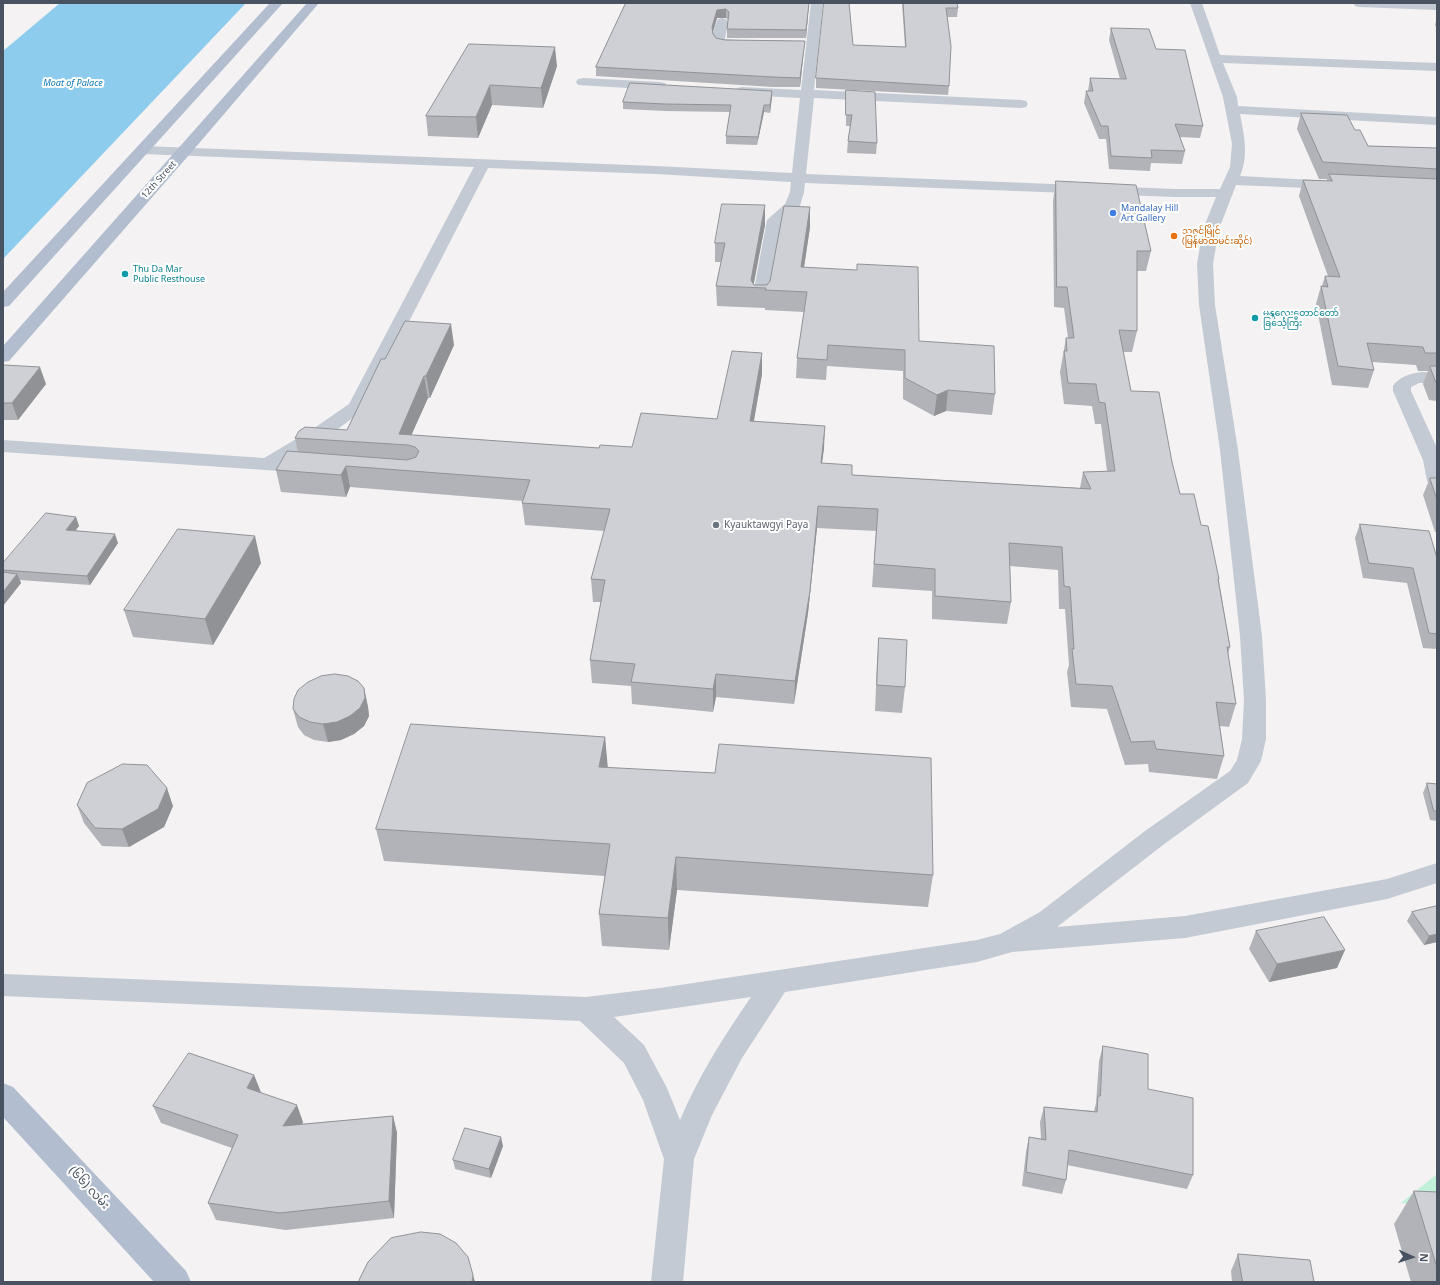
<!DOCTYPE html>
<meta charset="utf-8">
<style>
body{margin:0}
#map{position:relative;width:1440px;height:1285px;overflow:hidden;background:#f4f2f2;font-family:"Noto Sans",sans-serif}
canvas{display:block}
.frame{position:absolute;inset:0;border:4px solid #495260;pointer-events:none}
.north{position:absolute;left:1392px;top:1237px;width:40px;height:40px;-webkit-text-stroke:3px #fff;paint-order:stroke;rotate:93deg;font-size:11px;font-weight:700;line-height:16px;text-align:center;color:#495260}
.north::after{content:'';display:block;margin:auto;width:14px;height:18px;background:#495260;clip-path:polygon(50% 0,100% 100%,50% 72%,0 100%)}
</style>
<div id="map">
<canvas width="1440" height="1285"></canvas>
<div class="frame"></div>
<div class="north">N</div>
</div>
<script>
const c = document.querySelector('canvas').getContext('2d');
c.lineJoin = 'round';
function fill(path, color) { c.fillStyle = color; c.fill(path, 'evenodd'); }
function trace(path, color, width, dash) { c.strokeStyle = color; c.lineWidth = width; c.lineCap = dash ? 'butt' : 'round'; c.setLineDash(dash || []); c.stroke(path); }
function label(font, color, halo, rows, align = 'center') {
  c.font = font + ' "Noto Sans","Noto Sans Myanmar",sans-serif'; c.lineWidth = 4; c.setLineDash([]); c.textBaseline = 'middle'; c.strokeStyle = halo; c.fillStyle = color; for (const [text, x, y, turn = 0] of rows) {
    c.save(); c.translate(x, y); c.rotate((+turn || 0) * Math.PI / 180); c.textAlign = isNaN(turn) ? turn : align; if (halo) c.strokeText(text, 0, 0); c.fillText(text, 0, 0); c.restore();
  }
}
const green = new Path2D(`
 M 1437,1174 L 1437,1206 L 1401,1203 Z`);
const water = new Path2D(`
 M 60,3 L 246,3 L 3,259 L 3,51 Z`);
const minor = new Path2D(`
 M 811,3 L 823,3 L 814,90 L 1021,100 L 1026,101 L 1028,104 L 1026,107 L 1021,108 L 814,98 L 806,174 L 1175,189 L 1220,189 L 1230,167 L 1232,144 L 1223,97 L 1190,3 L 1202,3 L 1220,55 L 1437,63 L 1437,71 L 1223,63 L 1237,97 L 1238,106 L 1437,117 L 1437,125 L 1240,114 C 1244,135 1249,156 1240,176 L 1332,181 L 1337,182 L 1339,185 L 1337,188 L 1332,189 L 1236,185 L 1219,229 L 1213,264 L 1215,305 L 1238,450 L 1262,636 L 1266,700 L 1266,739 L 1261,761 L 1248,783 L 1163,845 L 1057,927 L 1185,916 L 1387,879 L 1437,863 L 1437,883 L 1387,899 L 1185,938 L 1012,952 L 977,962 L 785,992 L 742,1058 L 712,1115 L 694,1159 L 683,1282 L 651,1282 L 664,1159 L 643,1100 L 624,1063 L 580,1021 L 3,996 L 3,974 L 586,997 L 660,988 L 977,940 L 1000,934 L 1040,912 L 1145,831 L 1230,771 L 1237,760 L 1242,739 L 1244,700 L 1240,636 L 1220,450 L 1199,305 L 1197,264 L 1203,229 L 1216,197 L 1175,197 L 805,183 L 804,192 L 800,206 L 782,222 L 768,300 L 766,304 L 760,305 L 754,304 L 752,300 L 767,220 L 785,204 L 790,192 L 791,182 L 656,174 L 488,168 L 365,407 L 362,411 L 327,437 L 288,460 L 316,463 L 319,467 L 316,471 L 309,473 L 3,452 L 3,440 L 264,458 L 313,429 L 349,404 L 474,167 L 143,154 L 138,153 L 136,150 L 138,147 L 143,146 L 656,166 L 792,173 L 800,98 L 742,95 L 737,94 L 735,91 L 737,88 L 742,87 L 801,90 ZM 751,997 C 724,1036 698,1077 680,1120 L 667,1088 L 644,1045 L 614,1017 Z
 M 1353,3 L 1437,3 L 1437,10 L 1359,7 L 1355,6 Z
 M 722,18 L 726,19 L 728,22 L 725,39 L 750,41 L 752,44 L 750,47 L 732,48 L 716,45 C 711,38 714,26 718,19 Z
 M 583,78 L 660,82 L 665,83 L 667,86 L 665,89 L 660,90 L 578,85 L 576,82 L 578,79 Z
 M 1423,372 L 1437,373 L 1437,383 L 1419,383 L 1411,387 L 1411,391 L 1437,448 L 1437,487 L 1430,485 L 1427,481 L 1423,460 L 1393,391 L 1393,386 C 1400,376 1411,373 1423,372 Z`);
const major = new Path2D(`
 M 270,3 L 283,3 L 9,306 L 3,307 L 3,292 Z
 M 307,3 L 319,3 L 189,155 L 9,361 L 3,362 L 3,346 Z
 M 3,1083 L 13,1087 L 186,1271 L 191,1282 L 154,1282 L 3,1117 Z`);
const wall = new Path2D(`
 M 626,3 L 809,3 L 806,38 L 727,38 L 727,29 L 728,20 L 726,18 L 717,18 L 713,32 L 716,38 L 725,40 L 805,41 L 804,49 L 800,87 L 773,87 L 596,76 L 596,67 Z
 M 902,3 L 957,3 L 958,8 L 957,17 L 948,17 L 949,86 L 948,95 L 816,88 L 816,78 L 853,45 L 905,47 Z
 M 1437,17 L 1437,29 L 1435,25 Z
 M 1111,28 L 1156,49 L 1203,126 L 1200,138 L 1180,137 L 1185,151 L 1182,164 L 1151,163 L 1150,171 L 1109,169 L 1106,139 L 1099,139 L 1084,103 L 1086,91 L 1088,91 L 1090,78 L 1120,79 L 1109,40 Z
 M 469,44 L 557,66 L 543,108 L 492,105 L 478,138 L 428,136 L 426,116 Z
 M 846,90 L 877,143 L 876,154 L 847,153 L 848,141 L 850,126 L 846,126 Z
 M 772,91 L 770,113 L 764,112 L 757,145 L 726,144 L 726,136 L 730,112 L 665,111 L 623,109 L 623,102 Z
 M 1301,113 L 1355,130 L 1368,146 L 1437,148 L 1437,401 L 1429,400 L 1423,384 L 1428,371 L 1418,371 L 1416,365 L 1372,362 L 1374,370 L 1368,388 L 1332,385 L 1316,304 L 1321,286 L 1322,286 L 1325,276 L 1328,276 L 1299,196 L 1303,180 L 1327,181 L 1327,179 L 1319,179 L 1297,129 Z
 M 1056,181 L 1151,251 L 1146,271 L 1137,271 L 1137,331 L 1132,352 L 1123,352 L 1131,391 L 1172,462 L 1180,494 L 1201,525 L 1219,579 L 1219,581 L 1230,647 L 1228,654 L 1236,704 L 1229,727 L 1220,726 L 1224,756 L 1217,779 L 1149,772 L 1148,764 L 1125,765 L 1107,709 L 1071,707 L 1067,672 L 1069,665 L 1065,609 L 1059,609 L 1058,570 L 1010,566 L 1011,602 L 1007,624 L 932,619 L 932,591 L 872,587 L 876,531 L 817,528 L 808,613 L 794,704 L 716,697 L 713,712 L 632,704 L 631,686 L 592,683 L 590,660 L 601,602 L 593,602 L 591,579 L 604,531 L 525,525 L 522,503 L 523,501 L 350,487 L 346,497 L 281,492 L 276,470 L 298,452 L 295,438 L 347,430 L 385,359 L 454,345 L 430,398 L 428,398 L 411,435 L 599,448 L 632,447 L 717,419 L 762,374 L 754,421 L 824,448 L 822,463 L 852,475 L 1080,488 L 1083,472 L 1107,471 L 1101,424 L 1095,424 L 1092,406 L 1064,404 L 1060,372 L 1066,338 L 1068,338 L 1064,308 L 1054,307 L 1053,201 Z
 M 765,205 L 765,225 L 753,284 L 754,285 L 767,285 L 810,207 L 810,227 L 804,267 L 919,341 L 995,394 L 992,415 L 946,411 L 934,416 L 903,399 L 903,371 L 827,366 L 826,380 L 796,378 L 797,358 L 804,312 L 765,310 L 765,308 L 717,306 L 716,286 L 721,262 L 715,262 L 715,243 Z
 M 3,367 L 46,384 L 18,420 L 3,420 Z
 M 1430,478 L 1437,478 L 1437,532 L 1435,532 L 1423,495 Z
 M 76,517 L 79,526 L 76,530 L 118,543 L 90,585 L 20,580 L 21,583 L 3,606 L 3,563 Z
 M 1360,524 L 1437,558 L 1437,649 L 1423,648 L 1407,583 L 1363,578 L 1355,538 Z
 M 261,563 L 213,645 L 133,637 L 124,610 Z
 M 879,638 L 905,687 L 902,713 L 875,711 L 877,663 Z
 M 364,688 L 368,707 L 369,716 L 364,726 L 354,734 L 341,740 L 328,742 L 314,740 L 304,735 L 298,727 L 293,709 Z
 M 605,737 L 607,767 L 933,875 L 928,907 L 677,890 L 669,950 L 602,946 L 599,914 L 605,876 L 384,861 L 376,829 Z
 M 1427,783 L 1437,784 L 1437,821 L 1430,820 L 1423,793 Z
 M 77,805 L 173,806 L 164,827 L 129,847 L 102,846 L 84,823 Z
 M 1437,906 L 1437,942 L 1424,945 L 1407,921 L 1412,912 Z
 M 1256,931 L 1337,968 L 1269,982 L 1249,949 Z
 M 1103,1046 L 1148,1089 L 1193,1175 L 1187,1189 L 1067,1165 L 1066,1180 L 1062,1194 L 1022,1186 L 1026,1152 L 1029,1137 L 1041,1139 L 1040,1122 L 1044,1107 L 1094,1111 L 1096,1103 L 1099,1061 Z
 M 254,1075 L 261,1092 L 303,1122 L 302,1124 L 393,1116 L 397,1133 L 394,1218 L 286,1230 L 216,1220 L 208,1203 L 232,1148 L 161,1123 L 153,1106 Z
 M 503,1146 L 491,1178 L 455,1169 L 453,1160 Z
 M 1414,1191 L 1437,1192 L 1437,1282 L 1411,1282 L 1394,1224 Z
 M 1238,1254 L 1314,1282 L 1232,1282 L 1231,1271 Z`);
const shadedWall = new Path2D(`
 M 809,3 L 806,38 L 806,30 Z
 M 726,9 L 726,18 L 717,18 L 712,35 L 712,27 L 717,10 Z
 M 805,41 L 804,49 L 800,87 L 800,78 Z
 M 555,47 L 557,66 L 543,108 L 541,88 Z
 M 490,85 L 492,105 L 478,138 L 476,117 Z
 M 772,91 L 772,98 L 770,113 L 770,105 Z
 M 764,105 L 764,112 L 757,145 L 758,137 Z
 M 765,205 L 765,225 L 753,288 L 751,280 Z
 M 810,207 L 810,227 L 801,287 L 801,267 Z
 M 451,324 L 454,345 L 430,398 L 426,376 Z
 M 762,353 L 762,374 L 750,442 L 750,421 Z
 M 40,367 L 46,384 L 18,420 L 12,403 Z
 M 424,376 L 428,398 L 407,445 L 399,434 Z
 M 948,390 L 946,411 L 934,416 L 937,395 Z
 M 825,426 L 824,448 L 819,485 L 821,463 Z
 M 346,466 L 350,487 L 346,497 L 341,475 Z
 M 818,506 L 817,528 L 808,613 L 794,704 L 795,681 Z
 M 76,517 L 79,526 L 69,538 L 66,530 Z
 M 115,534 L 118,543 L 90,585 L 87,576 Z
 M 255,536 L 261,563 L 213,645 L 205,619 Z
 M 17,574 L 21,583 L 3,606 L 3,592 Z
 M 716,674 L 716,697 L 713,712 L 713,689 Z
 M 364,688 L 368,707 L 369,716 L 364,726 L 354,734 L 341,740 L 328,742 L 323,724 Z
 M 605,737 L 608,769 L 599,767 Z
 M 167,788 L 173,806 L 164,827 L 129,847 L 122,829 Z
 M 676,857 L 677,890 L 669,950 L 668,918 Z
 M 1437,934 L 1437,942 L 1424,945 L 1429,936 Z
 M 1345,950 L 1337,968 L 1269,982 L 1277,964 Z
 M 254,1075 L 261,1093 L 247,1088 Z
 M 297,1105 L 303,1122 L 290,1144 L 283,1126 Z
 M 393,1116 L 397,1133 L 394,1218 L 389,1201 Z
 M 501,1137 L 503,1146 L 491,1178 L 489,1169 Z
 M 473,1275 L 475,1282 L 472,1282 Z`);
const building = new Path2D(`
 M 626,3 L 809,3 L 806,30 L 727,29 L 729,12 L 726,9 L 717,10 L 712,27 L 713,34 L 716,38 L 725,40 L 805,41 L 800,78 L 773,77 L 596,67 Z
 M 824,3 L 849,3 L 853,45 L 906,47 L 903,3 L 957,3 L 958,8 L 946,8 L 951,46 L 949,86 L 816,78 Z
 M 1111,28 L 1149,29 L 1156,49 L 1185,50 L 1203,126 L 1175,124 L 1185,151 L 1151,150 L 1152,158 L 1111,156 L 1108,126 L 1101,126 L 1086,91 L 1093,91 L 1090,78 L 1126,79 Z
 M 469,44 L 555,47 L 541,88 L 490,85 L 476,117 L 426,116 Z
 M 630,83 L 772,91 L 770,105 L 764,105 L 758,137 L 726,136 L 731,105 L 665,104 L 623,102 Z
 M 846,90 L 875,92 L 877,143 L 848,141 L 852,115 L 846,115 Z
 M 1301,113 L 1347,115 L 1355,130 L 1360,130 L 1368,146 L 1437,148 L 1437,169 L 1323,162 Z
 M 1329,174 L 1437,179 L 1437,353 L 1425,353 L 1423,347 L 1367,343 L 1374,370 L 1338,366 L 1321,286 L 1328,287 L 1325,276 L 1340,277 L 1303,180 L 1332,181 Z
 M 1056,181 L 1136,185 L 1151,251 L 1137,251 L 1137,331 L 1119,330 L 1131,391 L 1159,392 L 1172,462 L 1180,494 L 1194,494 L 1201,525 L 1208,526 L 1219,579 L 1218,579 L 1230,647 L 1227,647 L 1236,704 L 1216,702 L 1224,756 L 1156,749 L 1154,741 L 1131,742 L 1112,686 L 1076,684 L 1072,649 L 1074,649 L 1070,587 L 1064,586 L 1062,547 L 1009,543 L 1011,602 L 935,596 L 935,569 L 874,564 L 878,509 L 818,506 L 810,591 L 795,681 L 716,674 L 713,689 L 631,682 L 635,664 L 590,660 L 605,580 L 591,579 L 610,509 L 522,503 L 530,480 L 346,466 L 341,475 L 276,470 L 287,451 L 407,460 L 416,457 L 419,451 L 415,447 L 408,445 L 295,438 L 299,431 L 305,427 L 347,430 L 381,359 L 385,359 L 405,321 L 451,324 L 426,376 L 424,376 L 399,434 L 599,448 L 600,445 L 632,447 L 641,413 L 717,419 L 732,351 L 762,353 L 750,421 L 825,426 L 821,463 L 852,465 L 852,475 L 1091,489 L 1083,472 L 1115,471 L 1105,403 L 1099,402 L 1096,384 L 1068,383 L 1064,351 L 1067,351 L 1066,338 L 1074,338 L 1067,287 L 1057,287 Z
 M 722,204 L 765,205 L 751,280 L 754,285 L 767,285 L 770,281 L 784,206 L 810,207 L 801,267 L 857,270 L 857,264 L 918,267 L 919,341 L 994,346 L 995,394 L 948,390 L 937,395 L 905,378 L 905,350 L 828,345 L 827,360 L 797,358 L 807,292 L 765,290 L 766,288 L 716,286 L 725,243 L 715,243 Z
 M 4,365 L 40,367 L 12,403 L 3,403 L 3,367 Z
 M 1430,366 L 1437,366 L 1437,382 L 1436,382 Z
 M 1430,478 L 1437,478 L 1437,499 Z
 M 46,513 L 76,517 L 66,530 L 115,534 L 87,576 L 3,570 L 3,563 Z
 M 1360,524 L 1429,531 L 1437,558 L 1437,634 L 1429,633 L 1413,568 L 1369,563 Z
 M 178,529 L 255,536 L 205,619 L 124,610 Z
 M 3,572 L 17,574 L 3,592 Z
 M 879,638 L 907,640 L 905,687 L 877,685 Z
 M 335,674 L 348,676 L 358,681 L 364,688 L 365,698 L 360,708 L 350,716 L 337,722 L 323,724 L 310,722 L 299,717 L 293,709 L 294,699 L 298,690 L 308,682 L 321,676 Z
 M 411,724 L 605,737 L 599,767 L 715,773 L 719,744 L 931,758 L 933,875 L 676,857 L 668,918 L 599,914 L 610,844 L 376,829 Z
 M 123,764 L 147,765 L 167,788 L 158,809 L 122,829 L 95,828 L 77,805 L 87,783 Z
 M 1427,783 L 1437,784 L 1437,811 L 1434,811 Z
 M 1437,906 L 1437,934 L 1429,936 L 1412,912 Z
 M 1324,917 L 1345,950 L 1277,964 L 1256,931 Z
 M 1103,1046 L 1148,1054 L 1148,1089 L 1193,1098 L 1193,1175 L 1069,1150 L 1066,1180 L 1026,1172 L 1029,1137 L 1046,1140 L 1044,1107 L 1097,1112 L 1098,1096 L 1100,1096 Z
 M 189,1053 L 254,1075 L 247,1088 L 297,1105 L 283,1126 L 393,1116 L 389,1201 L 280,1213 L 208,1203 L 238,1135 L 153,1106 Z
 M 465,1128 L 501,1137 L 489,1169 L 453,1160 Z
 M 1414,1191 L 1437,1192 L 1437,1267 Z
 M 421,1232 L 440,1234 L 456,1243 L 468,1257 L 473,1275 L 472,1282 L 359,1282 L 359,1280 L 368,1262 L 391,1238 Z
 M 1238,1254 L 1310,1260 L 1314,1282 L 1243,1282 Z`);
const markers = [
 [1113,213,4,"#3f7fe0"],
 [1174,236,4,"#e8710a"],
 [125,274,4,"#0f9aa8"],
 [1255,318,4,"#0f9aa8"],
 [716,525,4,"#6b7280"]
];
const farWaternames = [
 ["Moat of Palace",73,83]
];
const farStreetnames = [
 ["12th Street",159,180,-48]
];
const farShopnames = [
 ["Mandalay Hill",1121,208],
 ["Art Gallery",1121,218]
];
const farFoodnames = [
 ["သဇင်မြိုင်",1182,231],
 ["(မြန်မာထမင်းဆိုင်)",1182,241]
];
const farCulturenames = [
 ["Thu Da Mar",133,269],
 ["Public Resthouse",133,279],
 ["မန္တလေးတောင်တော်",1263,313],
 ["‌ခြင်္သေ့ကြီး",1263,323]
];
const worshipNames = [
 ["Kyauktawgyi Paya",724,525]
];
const nearStreetnames = [
 ["(၆၆) လမ်း",89,1188,47]
];
fill(green, '#c1f1da');
fill(water, '#8eccee');
fill(minor, '#c3cad3');
fill(major, '#b2bdd0');
fill(wall, '#b1b3b8');
fill(shadedWall, '#909296');
fill(building, '#ced0d6');
trace(building, '#909296', 1);
for (const [x, y, r, color] of markers) { const dot = new Path2D(); dot.arc(x, y, r, 0, 2 * Math.PI); c.fillStyle = color; c.fill(dot); trace(dot, '#fff', 1.5); }
label('italic 9px', '#0b77b1', '#fff', farWaternames);
label('9px', '#495260', '#fff', farStreetnames);
label('9px', '#366cbe', '#fff', farShopnames, 'left');
label('9px', '#c56008', '#fff', farFoodnames, 'left');
label('9px', '#0d838f', '#fff', farCulturenames, 'left');
label('10px', '#5b616d', '#fff', worshipNames, 'left');
label('12px', '#495260', '#fff', nearStreetnames);
</script>
